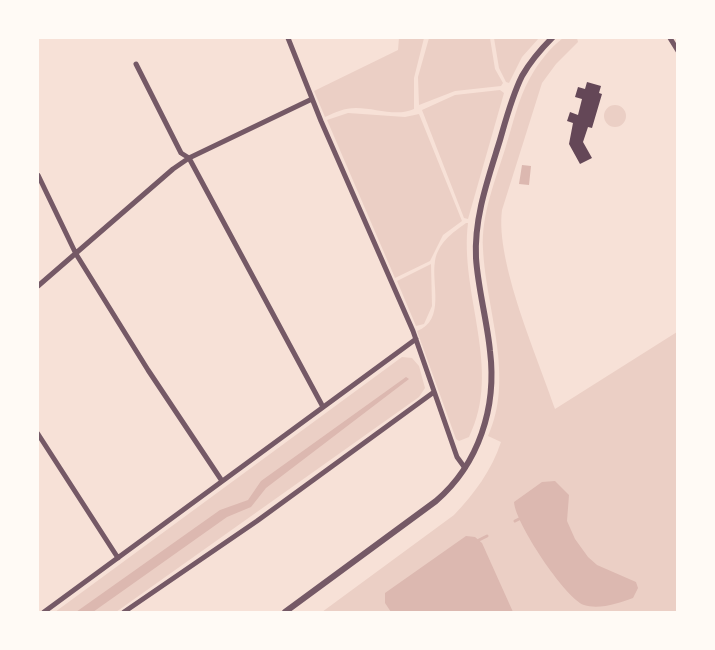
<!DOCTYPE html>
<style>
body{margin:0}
#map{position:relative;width:715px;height:650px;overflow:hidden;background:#f7e1d7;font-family:Poppins,sans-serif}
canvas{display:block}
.frame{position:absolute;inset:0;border:39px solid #fffaf5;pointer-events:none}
</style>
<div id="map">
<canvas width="715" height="650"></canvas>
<div class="frame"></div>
</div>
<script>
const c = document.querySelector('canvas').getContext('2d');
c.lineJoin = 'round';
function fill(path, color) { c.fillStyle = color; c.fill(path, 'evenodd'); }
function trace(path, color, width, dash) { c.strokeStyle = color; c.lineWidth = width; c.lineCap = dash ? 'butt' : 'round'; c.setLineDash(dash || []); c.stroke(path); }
const green = new Path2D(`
 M 399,38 L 424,38 L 414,78 L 414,109 C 397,117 375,108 356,108 C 344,108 336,112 325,117 L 314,91 L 398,50 Z
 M 429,38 L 490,38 L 495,69 L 503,83 L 501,86 L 455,91 L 419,105 L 418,77 Z
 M 494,38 L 539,38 L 522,57 L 509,83 L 506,82 L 499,68 Z
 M 563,38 L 577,38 L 578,42 L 556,64 L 542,83 L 502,210 C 495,262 538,358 555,409 L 677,332 L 677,612 L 322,612 L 454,515 C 474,494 492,470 501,442 L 488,436 C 515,377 486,310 483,249 C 481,214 496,179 506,146 C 513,124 518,99 530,78 C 538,63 550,48 563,38 Z
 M 500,90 L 504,93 L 468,219 L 464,218 L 422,110 L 455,95 Z
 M604 116a11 11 0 1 1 22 0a11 11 0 1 1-22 0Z
 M 348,113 L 405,117 L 419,114 L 462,221 L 443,235 L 430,261 L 395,278 L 327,120 Z
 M 466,223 L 468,223 C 459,294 503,369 469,437 L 459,441 L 456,439 L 417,331 C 446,320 431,284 435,261 C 438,243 452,233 466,223 Z
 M 431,264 L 432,306 L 424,324 L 416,326 L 397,281 Z
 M 402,357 L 412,358 L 419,366 L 425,388 L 419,397 L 116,612 L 55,612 Z`);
const water = new Path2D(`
 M 522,165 L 531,166 L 529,185 L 519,184 Z
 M 406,377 L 409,379 L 266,488 L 251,507 L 227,517 L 93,612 L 76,612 L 220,510 L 248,500 L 261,481 Z
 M 555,481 L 569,495 L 567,521 L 575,539 L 588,557 L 597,565 L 636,582 L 638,588 L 633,598 C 619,603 599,610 584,605 C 565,598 515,523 514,502 L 542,482 Z
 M 466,536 L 475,537 L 482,543 L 513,612 L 391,612 L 385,603 L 385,593 Z`);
const stream = new Path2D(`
 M 515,521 L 519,519
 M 479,540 L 487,536`);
const building = new Path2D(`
 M 587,82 L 601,86 L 599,93 L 602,94 L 592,128 L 588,127 L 583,142 L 592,158 L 580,164 L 569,144 L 573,123 L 567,121 L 570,112 L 578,115 L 582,99 L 575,97 L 578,87 L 585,89 Z`);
const minor = new Path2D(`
 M 288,38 L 321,121 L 413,331 L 457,457 L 465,468
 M 670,38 L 678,51
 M 136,64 L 181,153 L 189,158 L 323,407
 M 38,175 L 76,254 L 148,370 L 222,481
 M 38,286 L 173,169 L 189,158 L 312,99
 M 38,434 L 118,558
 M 44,612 L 416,339
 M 124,612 L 257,521 L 434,392`);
const tertiary = new Path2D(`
 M 285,612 L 436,501 C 479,464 497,407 490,351 C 487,320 478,289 476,258 C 474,217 488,179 500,140 C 506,119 512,96 522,76 C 530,62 541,49 552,38`);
fill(green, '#ebcfc5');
fill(water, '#dcb8b0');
trace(stream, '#dcb8b0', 3);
fill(building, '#644757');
trace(minor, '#755966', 5);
trace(tertiary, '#755966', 6);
</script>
